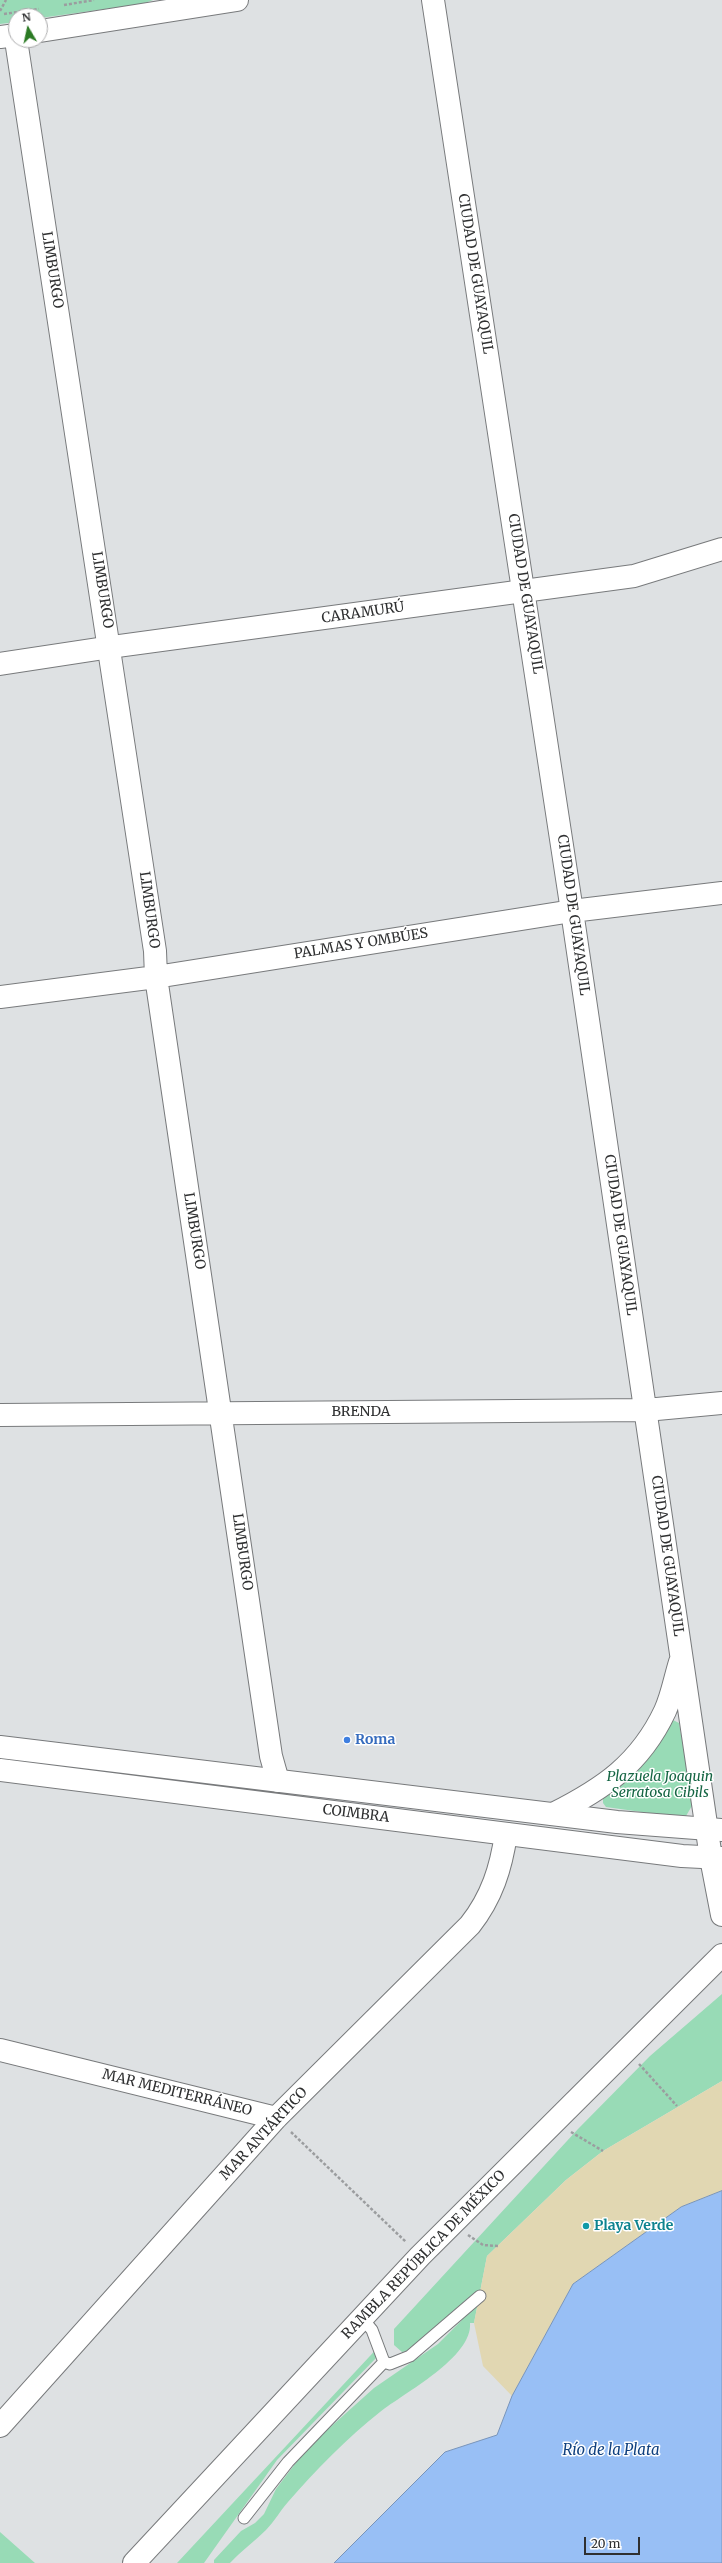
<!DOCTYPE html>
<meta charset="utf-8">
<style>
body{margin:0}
#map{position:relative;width:722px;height:2563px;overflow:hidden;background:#dee1e3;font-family:Merriweather,serif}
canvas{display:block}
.north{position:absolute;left:8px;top:8px;width:40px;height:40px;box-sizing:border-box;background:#fff;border:1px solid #acacad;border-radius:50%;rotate:351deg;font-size:11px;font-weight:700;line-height:16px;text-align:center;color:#2f3031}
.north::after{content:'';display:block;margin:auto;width:14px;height:18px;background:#2b7a24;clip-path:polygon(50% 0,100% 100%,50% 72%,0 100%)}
.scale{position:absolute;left:584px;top:2537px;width:56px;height:18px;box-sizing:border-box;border:2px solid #2f3031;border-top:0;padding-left:5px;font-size:12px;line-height:14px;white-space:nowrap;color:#2f3031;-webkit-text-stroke:3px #fff;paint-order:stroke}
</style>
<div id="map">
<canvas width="722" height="2563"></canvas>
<div class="north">N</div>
<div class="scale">20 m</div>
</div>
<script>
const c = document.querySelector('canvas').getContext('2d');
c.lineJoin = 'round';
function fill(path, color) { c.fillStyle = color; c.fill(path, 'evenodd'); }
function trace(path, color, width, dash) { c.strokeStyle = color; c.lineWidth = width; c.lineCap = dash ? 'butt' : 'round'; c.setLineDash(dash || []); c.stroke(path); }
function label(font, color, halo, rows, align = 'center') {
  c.font = font + ' Merriweather,serif'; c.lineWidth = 3; c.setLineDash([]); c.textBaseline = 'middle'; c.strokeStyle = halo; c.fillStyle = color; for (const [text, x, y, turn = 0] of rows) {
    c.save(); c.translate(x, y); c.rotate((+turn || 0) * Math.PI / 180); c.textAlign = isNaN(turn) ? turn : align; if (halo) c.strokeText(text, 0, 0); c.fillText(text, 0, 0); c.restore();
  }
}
const green = new Path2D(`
 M 0,0 L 153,0 L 142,4 L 40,18 L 40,16 L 16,16 L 16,22 L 0,24 Z
 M 673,1720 L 679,1723 L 693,1804 L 686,1816 L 677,1817 L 606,1807 L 603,1803 L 603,1797 Z
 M 722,1994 L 722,2081 L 603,2151 L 566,2180 L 487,2256 L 474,2323 L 470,2323 C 473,2357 404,2393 380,2412 C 347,2438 316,2470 288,2502 C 280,2511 274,2522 266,2530 C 254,2542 241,2551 230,2563 L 214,2563 L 214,2560 L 241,2531 L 255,2523 L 264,2514 L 276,2489 L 307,2448 L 374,2388 L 438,2344 L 463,2319 L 420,2349 L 402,2352 L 394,2345 L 394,2329 L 578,2129 L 650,2056 Z
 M 383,2342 L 378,2356 L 277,2460 L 204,2563 L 177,2563 Z
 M 0,2532 L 35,2563 L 0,2563 Z`);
const sand = new Path2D(`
 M 722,2081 L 722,2191 L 681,2207 L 573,2284 L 512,2396 L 483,2366 L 474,2323 L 487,2256 L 566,2180 L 603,2151 Z`);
const water = new Path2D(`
 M 722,2191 L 722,2563 L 334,2563 L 445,2452 L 497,2435 L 512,2396 L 573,2284 L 681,2207 Z`);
const path = new Path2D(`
 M 64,5 L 94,0
 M 0,11 L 6,0
 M 4,14 L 39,9
 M 639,2064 L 677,2106
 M 291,2132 L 406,2242
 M 571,2132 L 603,2151
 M 468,2235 L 483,2245 L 498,2246`);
const lane = new Path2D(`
 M 384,2362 L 390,2364 L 410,2356 L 480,2296
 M 244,2518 L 288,2462 L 384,2362 L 372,2330 L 362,2318`);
const street = new Path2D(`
 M 433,0 L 572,911 L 711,1858 L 722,1915
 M 16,40 L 155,951 L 156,977 L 271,1756 L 278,1781
 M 0,997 L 156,977 L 572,911 L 722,893
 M 0,1415 L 646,1410 L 722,1403
 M 553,1814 C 603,1789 640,1764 665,1711 C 672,1696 675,1678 680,1662
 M 0,2050 L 276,2118
 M 0,2426 L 276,2118 L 470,1925 C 492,1897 501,1868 506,1834
 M 134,2563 L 420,2256 L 722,1955`);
const secondary = new Path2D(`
 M 40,31 L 237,0
 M 0,37 L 16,35
 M 0,664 L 111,647 L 634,576 L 722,549`);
const primary = new Path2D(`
 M 0,1747 L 617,1822 L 722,1830
 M 0,1770 L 682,1856 L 722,1858`);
const markers = [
 [347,1740,4,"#3f7fe0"],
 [586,2226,4,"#0f9aa8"]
];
const streetNames = [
 ["LIMBURGO",52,270,81],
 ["CIUDAD DE GUAYAQUIL",475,274,81],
 ["LIMBURGO",102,590,81],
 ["CIUDAD DE GUAYAQUIL",525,594,81],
 ["CARAMURÚ",363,613,-8],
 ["LIMBURGO",149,910,82],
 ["CIUDAD DE GUAYAQUIL",573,915,82],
 ["PALMAS Y OMBÚES",361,944,-9],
 ["LIMBURGO",194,1231,81],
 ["CIUDAD DE GUAYAQUIL",620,1235,82],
 ["BRENDA",361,1412],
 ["LIMBURGO",242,1552,82],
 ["CIUDAD DE GUAYAQUIL",667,1556,82],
 ["COIMBRA",356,1814,7],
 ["MAR MEDITERRÁNEO",177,2093,14],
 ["MAR ANTÁRTICO",264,2134,-47],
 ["RAMBLA REPÚBLICA DE MÉXICO",424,2255,-46]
];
const shopNames = [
 ["Roma",355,1740]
];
const parkNames = [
 ["Plazuela Joaquin",660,1777],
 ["Serratosa Cibils",660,1793]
];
const cultureNames = [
 ["Playa Verde",594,2226]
];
const waterNames = [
 ["Río de la Plata",611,2451]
];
fill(green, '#98dbb6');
fill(sand, '#e1d7b2');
fill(water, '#98bff5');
trace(water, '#7894ba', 1);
trace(lane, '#787a7c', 13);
trace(street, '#787a7c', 24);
trace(secondary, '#787a7c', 24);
trace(primary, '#787a7c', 24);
trace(path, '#9b9d9f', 2.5, [3, 2]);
trace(lane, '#fff', 11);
trace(street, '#fff', 22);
trace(secondary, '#fff', 22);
trace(primary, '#fff', 22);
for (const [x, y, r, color] of markers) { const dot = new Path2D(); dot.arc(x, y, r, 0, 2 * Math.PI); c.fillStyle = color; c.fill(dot); trace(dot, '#fff', 1.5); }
label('14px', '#2f3031', '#fff', streetNames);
label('bold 14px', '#366cbe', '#fff', shopNames, 'left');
label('italic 14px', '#146543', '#fff', parkNames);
label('bold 14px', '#0d838f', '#fff', cultureNames, 'left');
label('italic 15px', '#0f407f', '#fff', waterNames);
</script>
